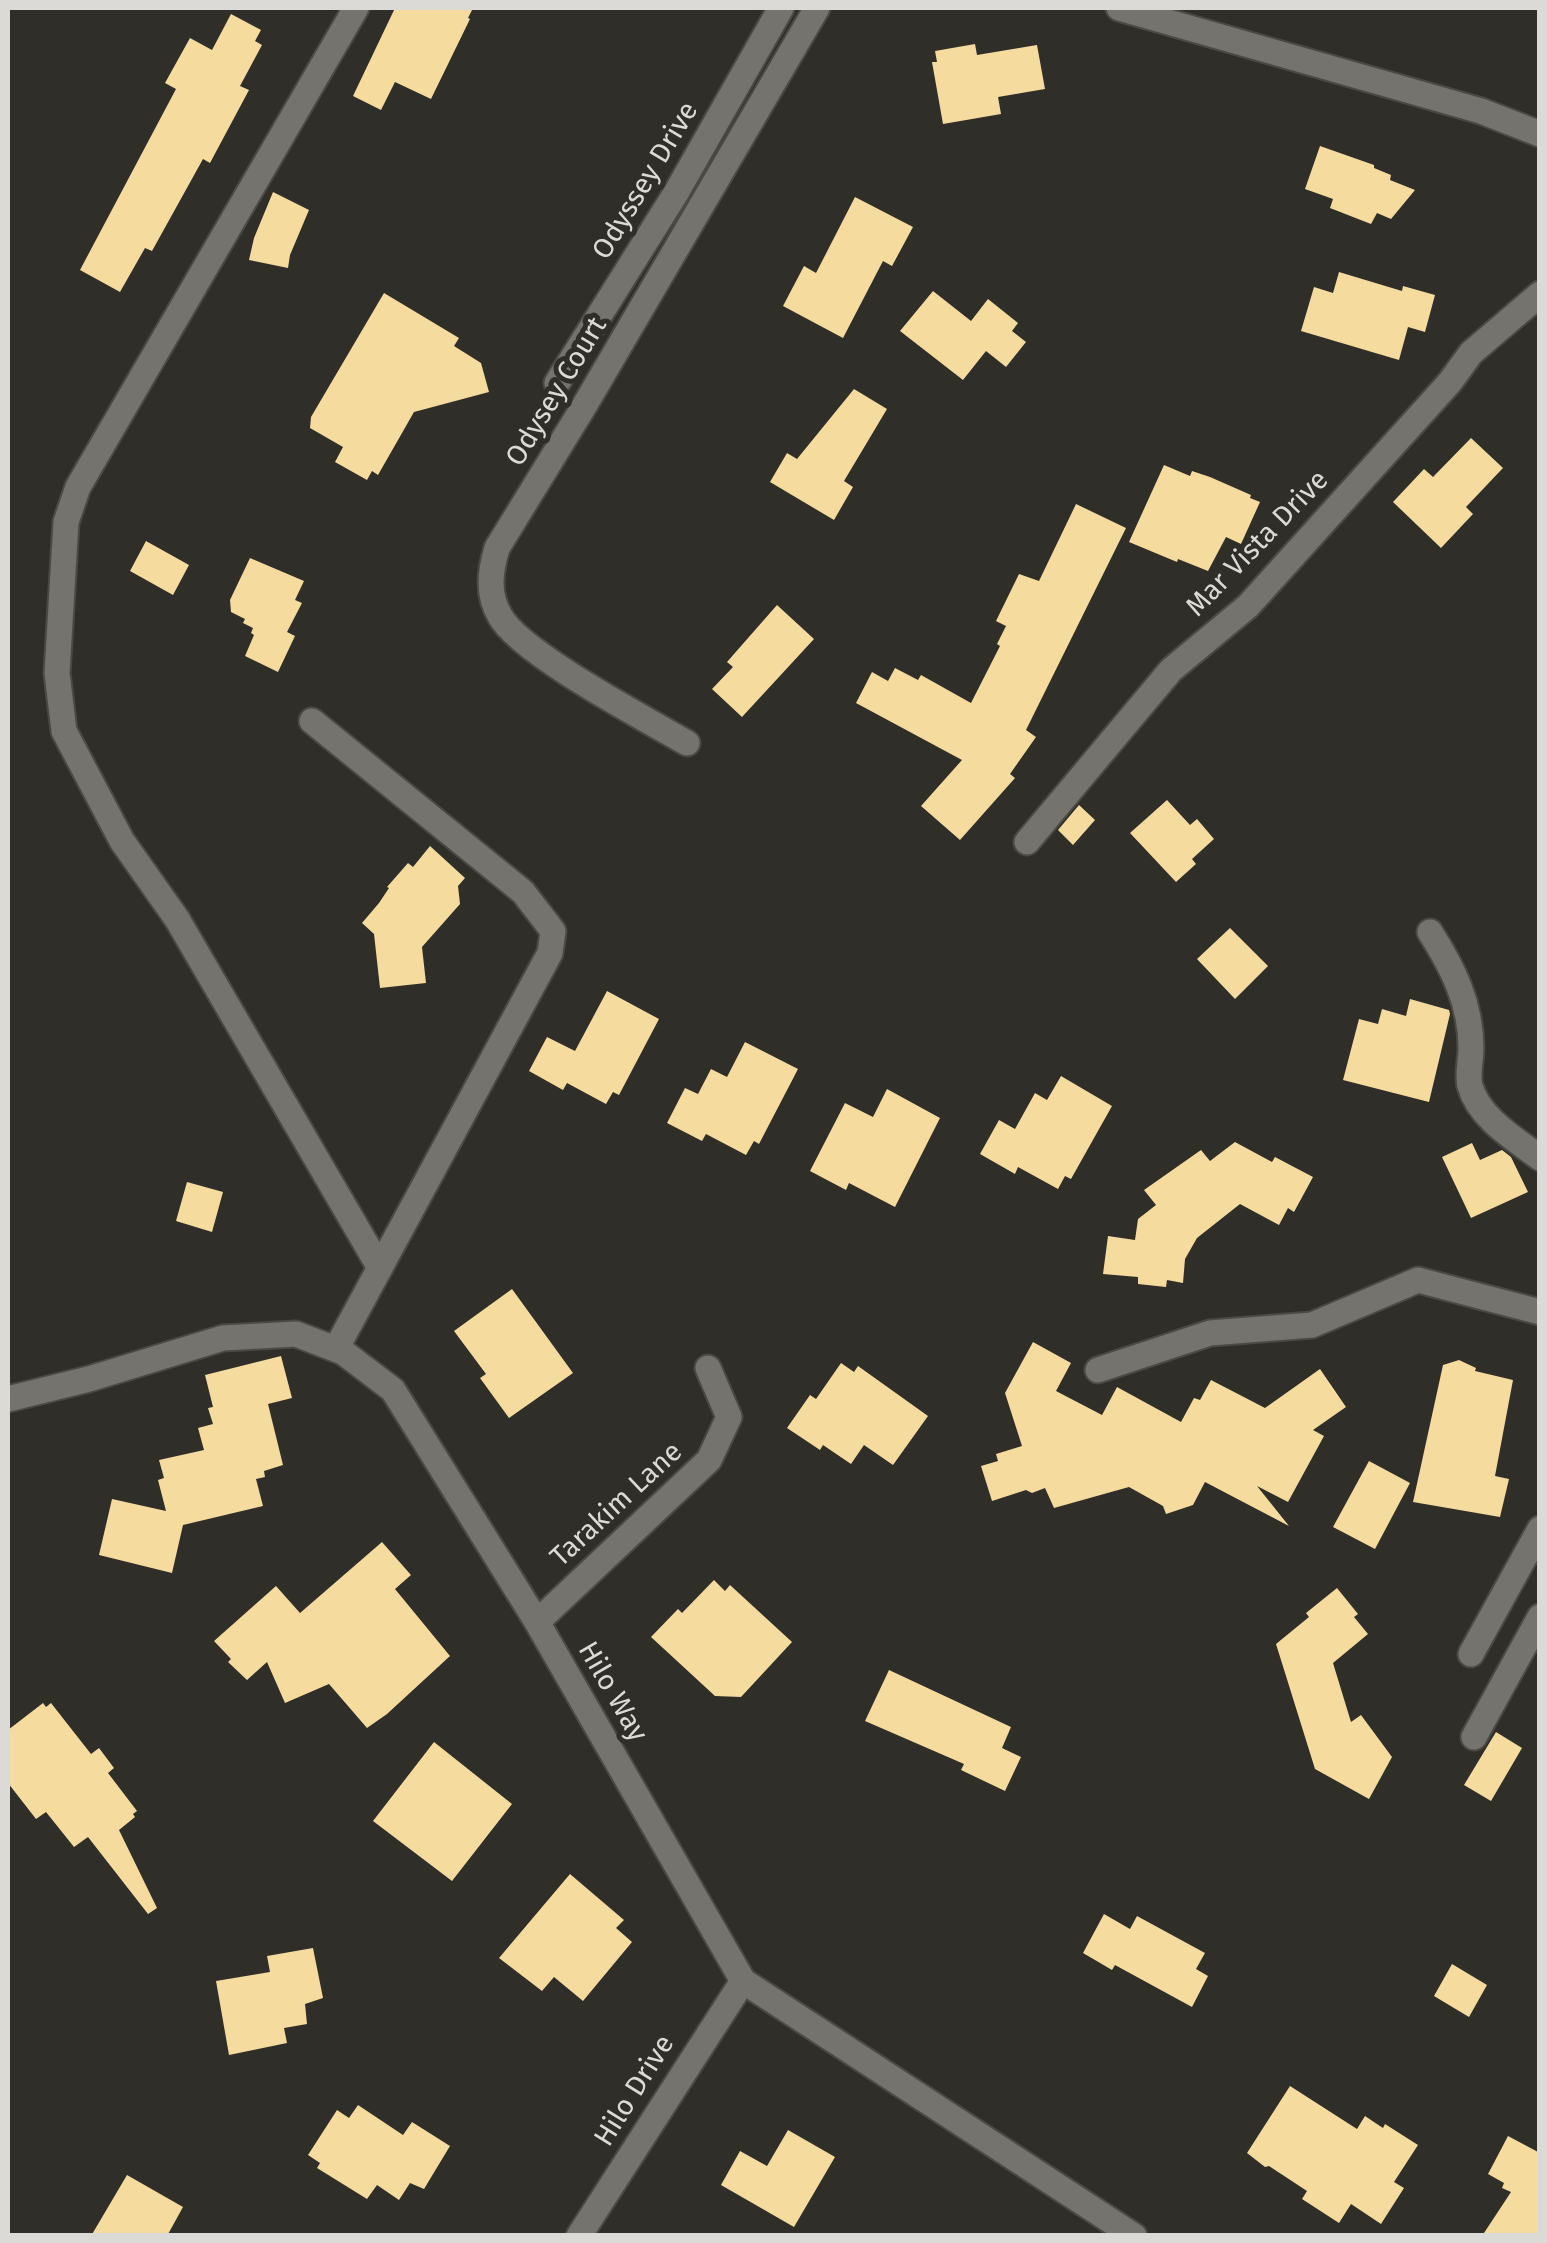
<!DOCTYPE html>
<style>
body{margin:0}
#map{position:relative;width:1547px;height:2243px;overflow:hidden;background:#302e29;font-family:"Fira Sans",sans-serif}
canvas{display:block}
.frame{position:absolute;inset:0;border:10px solid #dcdad7;pointer-events:none}
</style>
<div id="map">
<canvas width="1547" height="2243"></canvas>
<div class="frame"></div>
</div>
<script>
const c = document.querySelector('canvas').getContext('2d');
c.lineJoin = 'round';
function fill(path, color) { c.fillStyle = color; c.fill(path, 'evenodd'); }
function trace(path, color, width, dash) { c.strokeStyle = color; c.lineWidth = width; c.lineCap = dash ? 'butt' : 'round'; c.setLineDash(dash || []); c.stroke(path); }
function label(font, color, halo, rows, align = 'center') {
  c.font = font + ' "Fira Sans",sans-serif'; c.lineWidth = 10; c.setLineDash([]); c.textBaseline = 'middle'; c.strokeStyle = halo; c.fillStyle = color; for (const [text, x, y, turn = 0] of rows) {
    c.save(); c.translate(x, y); c.rotate((+turn || 0) * Math.PI / 180); c.textAlign = isNaN(turn) ? turn : align; if (halo) c.strokeText(text, 0, 0); c.fillText(text, 0, 0); c.restore();
  }
}
const building = new Path2D(`
 M 395,8 L 473,8 L 468,18 L 470,19 L 431,99 L 395,82 L 381,110 L 353,96 Z
 M 231,14 L 261,30 L 255,41 L 262,45 L 240,86 L 249,90 L 210,163 L 203,159 L 152,251 L 145,248 L 120,292 L 80,270 L 176,89 L 165,83 L 190,38 L 212,50 Z
 M 975,44 L 977,55 L 1037,45 L 1045,89 L 998,97 L 1001,114 L 943,124 L 932,62 L 937,62 L 935,51 Z
 M 1320,146 L 1374,165 L 1374,168 L 1391,175 L 1390,180 L 1415,190 L 1391,219 L 1377,213 L 1371,224 L 1330,208 L 1333,199 L 1305,189 Z
 M 273,192 L 309,210 L 290,255 L 288,268 L 249,260 L 254,238 Z
 M 855,197 L 913,227 L 892,266 L 883,261 L 843,338 L 783,306 L 804,266 L 816,273 Z
 M 1339,272 L 1402,291 L 1403,286 L 1435,295 L 1425,332 L 1408,327 L 1399,360 L 1301,331 L 1314,287 L 1333,293 Z
 M 933,291 L 971,321 L 988,299 L 1018,323 L 1012,331 L 1026,342 L 1006,367 L 986,351 L 963,380 L 900,331 Z
 M 384,293 L 459,338 L 454,346 L 481,363 L 489,392 L 414,412 L 378,475 L 372,471 L 367,480 L 335,462 L 343,447 L 310,428 L 311,417 Z
 M 854,389 L 887,409 L 844,481 L 853,487 L 834,520 L 770,482 L 787,453 L 797,459 Z
 M 1471,438 L 1503,468 L 1466,507 L 1473,514 L 1441,548 L 1393,502 L 1424,469 L 1433,477 Z
 M 1164,465 L 1190,476 L 1192,471 L 1210,477 L 1251,495 L 1250,498 L 1260,502 L 1241,544 L 1226,537 L 1208,571 L 1178,559 L 1177,562 L 1129,542 Z
 M 1076,504 L 1126,528 L 1026,730 L 1036,737 L 1010,774 L 1015,778 L 960,840 L 921,806 L 962,760 L 856,703 L 872,672 L 888,681 L 895,668 L 918,680 L 921,675 L 971,703 L 1000,646 L 997,644 L 1006,626 L 996,621 L 1019,574 L 1039,581 Z
 M 146,541 L 189,565 L 173,595 L 130,571 Z
 M 250,558 L 304,581 L 295,600 L 302,603 L 287,632 L 295,636 L 278,672 L 245,656 L 254,635 L 251,633 L 253,628 L 243,623 L 245,619 L 231,612 L 230,600 Z
 M 777,605 L 814,639 L 742,717 L 712,689 L 733,667 L 727,662 Z
 M 1167,800 L 1190,825 L 1197,819 L 1214,839 L 1192,859 L 1196,864 L 1176,882 L 1130,833 Z
 M 1079,805 L 1095,820 L 1073,845 L 1058,830 Z
 M 430,846 L 465,878 L 458,886 L 460,904 L 422,947 L 426,983 L 380,988 L 374,934 L 362,923 L 379,903 L 389,888 L 387,887 L 408,863 L 413,867 Z
 M 1230,928 L 1268,966 L 1235,999 L 1197,959 Z
 M 607,991 L 659,1019 L 619,1095 L 613,1092 L 606,1104 L 567,1083 L 563,1090 L 529,1071 L 547,1037 L 575,1051 Z
 M 1410,999 L 1449,1010 L 1450,1014 L 1429,1102 L 1343,1080 L 1359,1019 L 1378,1024 L 1382,1009 L 1406,1016 Z
 M 745,1042 L 798,1069 L 759,1144 L 754,1141 L 746,1155 L 706,1134 L 702,1141 L 667,1123 L 685,1088 L 698,1094 L 711,1069 L 727,1077 Z
 M 1061,1076 L 1112,1106 L 1071,1179 L 1065,1176 L 1058,1189 L 1018,1167 L 1015,1174 L 980,1154 L 999,1120 L 1015,1129 L 1035,1093 L 1047,1100 Z
 M 887,1089 L 940,1118 L 895,1207 L 849,1183 L 846,1190 L 810,1171 L 845,1103 L 873,1117 Z
 M 1235,1142 L 1272,1162 L 1275,1157 L 1313,1177 L 1294,1212 L 1288,1208 L 1279,1225 L 1240,1204 L 1197,1238 L 1185,1259 L 1183,1283 L 1167,1280 L 1166,1287 L 1138,1284 L 1138,1277 L 1103,1274 L 1108,1236 L 1135,1240 L 1138,1219 L 1156,1205 L 1144,1190 L 1201,1150 L 1210,1161 Z
 M 1472,1143 L 1480,1160 L 1502,1150 L 1511,1157 L 1528,1192 L 1471,1218 L 1442,1157 Z
 M 187,1182 L 223,1192 L 212,1232 L 176,1221 Z
 M 512,1289 L 573,1373 L 509,1418 L 480,1378 L 486,1374 L 454,1331 Z
 M 1033,1342 L 1071,1363 L 1056,1391 L 1102,1415 L 1117,1387 L 1181,1422 L 1194,1398 L 1200,1400 L 1211,1380 L 1265,1408 L 1320,1369 L 1346,1407 L 1313,1430 L 1324,1436 L 1288,1502 L 1257,1486 L 1289,1526 L 1205,1482 L 1193,1505 L 1166,1514 L 1163,1506 L 1129,1487 L 1054,1508 L 1045,1488 L 1032,1493 L 1026,1490 L 992,1501 L 981,1466 L 998,1461 L 996,1454 L 1022,1446 L 1005,1393 Z
 M 281,1356 L 292,1398 L 268,1404 L 283,1465 L 264,1471 L 265,1477 L 256,1479 L 263,1506 L 183,1525 L 172,1573 L 99,1555 L 112,1499 L 166,1511 L 158,1480 L 164,1478 L 159,1460 L 204,1450 L 198,1428 L 213,1424 L 208,1408 L 213,1407 L 205,1375 Z
 M 1459,1360 L 1476,1368 L 1475,1371 L 1513,1380 L 1495,1476 L 1509,1479 L 1500,1517 L 1413,1502 L 1443,1365 Z
 M 841,1363 L 854,1372 L 858,1366 L 928,1416 L 893,1465 L 864,1445 L 851,1464 L 823,1445 L 820,1450 L 787,1428 L 810,1395 L 816,1399 Z
 M 1369,1461 L 1410,1483 L 1375,1549 L 1333,1527 Z
 M 382,1542 L 411,1575 L 395,1589 L 450,1656 L 387,1714 L 367,1728 L 329,1684 L 285,1703 L 267,1662 L 247,1680 L 228,1662 L 231,1659 L 214,1641 L 276,1586 L 300,1613 Z
 M 714,1580 L 725,1591 L 730,1585 L 792,1642 L 741,1697 L 715,1696 L 651,1637 L 678,1609 L 682,1613 Z
 M 1337,1588 L 1358,1614 L 1354,1617 L 1368,1634 L 1333,1663 L 1351,1722 L 1361,1715 L 1392,1757 L 1369,1799 L 1315,1769 L 1276,1644 L 1309,1617 L 1306,1613 Z
 M 889,1670 L 1011,1727 L 1002,1748 L 1021,1757 L 1005,1791 L 961,1770 L 964,1764 L 865,1721 Z
 M 43,1703 L 46,1707 L 51,1703 L 91,1754 L 99,1748 L 114,1768 L 108,1773 L 137,1811 L 133,1814 L 135,1817 L 119,1830 L 157,1908 L 148,1914 L 88,1837 L 74,1847 L 46,1812 L 36,1819 L 8,1783 L 8,1730 Z
 M 1496,1732 L 1522,1748 L 1491,1801 L 1464,1785 Z
 M 434,1742 L 512,1804 L 452,1881 L 373,1821 Z
 M 570,1874 L 624,1920 L 616,1928 L 632,1942 L 583,2001 L 554,1977 L 542,1991 L 499,1958 Z
 M 1104,1914 L 1130,1929 L 1137,1916 L 1205,1953 L 1196,1969 L 1208,1976 L 1192,2007 L 1115,1965 L 1112,1970 L 1083,1953 Z
 M 313,1948 L 323,1998 L 305,2004 L 307,2024 L 284,2028 L 287,2043 L 229,2055 L 216,1981 L 270,1972 L 267,1956 Z
 M 1452,1964 L 1487,1985 L 1469,2017 L 1434,1996 Z
 M 1290,2086 L 1357,2129 L 1365,2116 L 1383,2128 L 1385,2124 L 1418,2145 L 1394,2182 L 1404,2188 L 1381,2224 L 1351,2204 L 1339,2223 L 1302,2199 L 1307,2191 L 1269,2166 L 1265,2167 L 1247,2153 Z
 M 358,2105 L 403,2135 L 412,2122 L 450,2146 L 424,2189 L 410,2183 L 399,2200 L 377,2185 L 367,2199 L 317,2168 L 320,2163 L 308,2155 L 337,2110 L 349,2118 Z
 M 788,2130 L 835,2157 L 794,2227 L 721,2185 L 740,2151 L 767,2166 Z
 M 1508,2136 L 1538,2152 L 1540,2149 L 1540,2236 L 1482,2236 L 1511,2192 L 1502,2188 L 1504,2183 L 1488,2174 Z
 M 127,2175 L 183,2207 L 167,2236 L 91,2236 Z`);
const minor = new Path2D(`
 M 356,8 L 78,487 L 66,522 L 57,673 L 64,731 L 122,841 L 177,919 L 380,1268
 M 1119,8 L 1481,111 L 1540,134
 M 557,383 L 676,193 L 781,8
 M 312,721 L 523,892 L 553,931 L 550,953 L 336,1349
 M 687,743 C 646,719 520,653 500,616 C 487,594 490,572 497,548 L 586,403 L 817,8
 M 1027,842 L 1171,670 L 1248,606 L 1450,382 L 1471,353 L 1540,294
 M 1430,932 C 1453,968 1471,1004 1471,1048 C 1471,1060 1467,1075 1470,1086 C 1479,1118 1515,1139 1540,1158
 M 1098,1370 L 1210,1333 L 1312,1325 L 1418,1280 L 1540,1312
 M 8,1399 L 89,1379 L 223,1338 L 296,1334 L 343,1352 L 393,1390 L 537,1622 L 743,1981 L 1134,2236
 M 537,1622 L 709,1460 L 729,1417 L 708,1368
 M 1471,1654 L 1540,1529
 M 1474,1737 L 1540,1617
 M 579,2236 L 743,1981`);
const streetNames = [
 ["Odyssey Drive",646,181,-59],
 ["Odysey Court",557,392,-59],
 ["Mar Vista Drive",1258,544,-46],
 ["Tarakim Lane",617,1505,-43],
 ["Hilo Way",612,1692,60],
 ["Hilo Drive",635,2091,-58]
];
fill(building, '#f6db9f');
trace(minor, '#4b4945', 29);
trace(minor, '#75736e', 25);
label('28px', '#dcdad7', '#302e29', streetNames);
</script>
